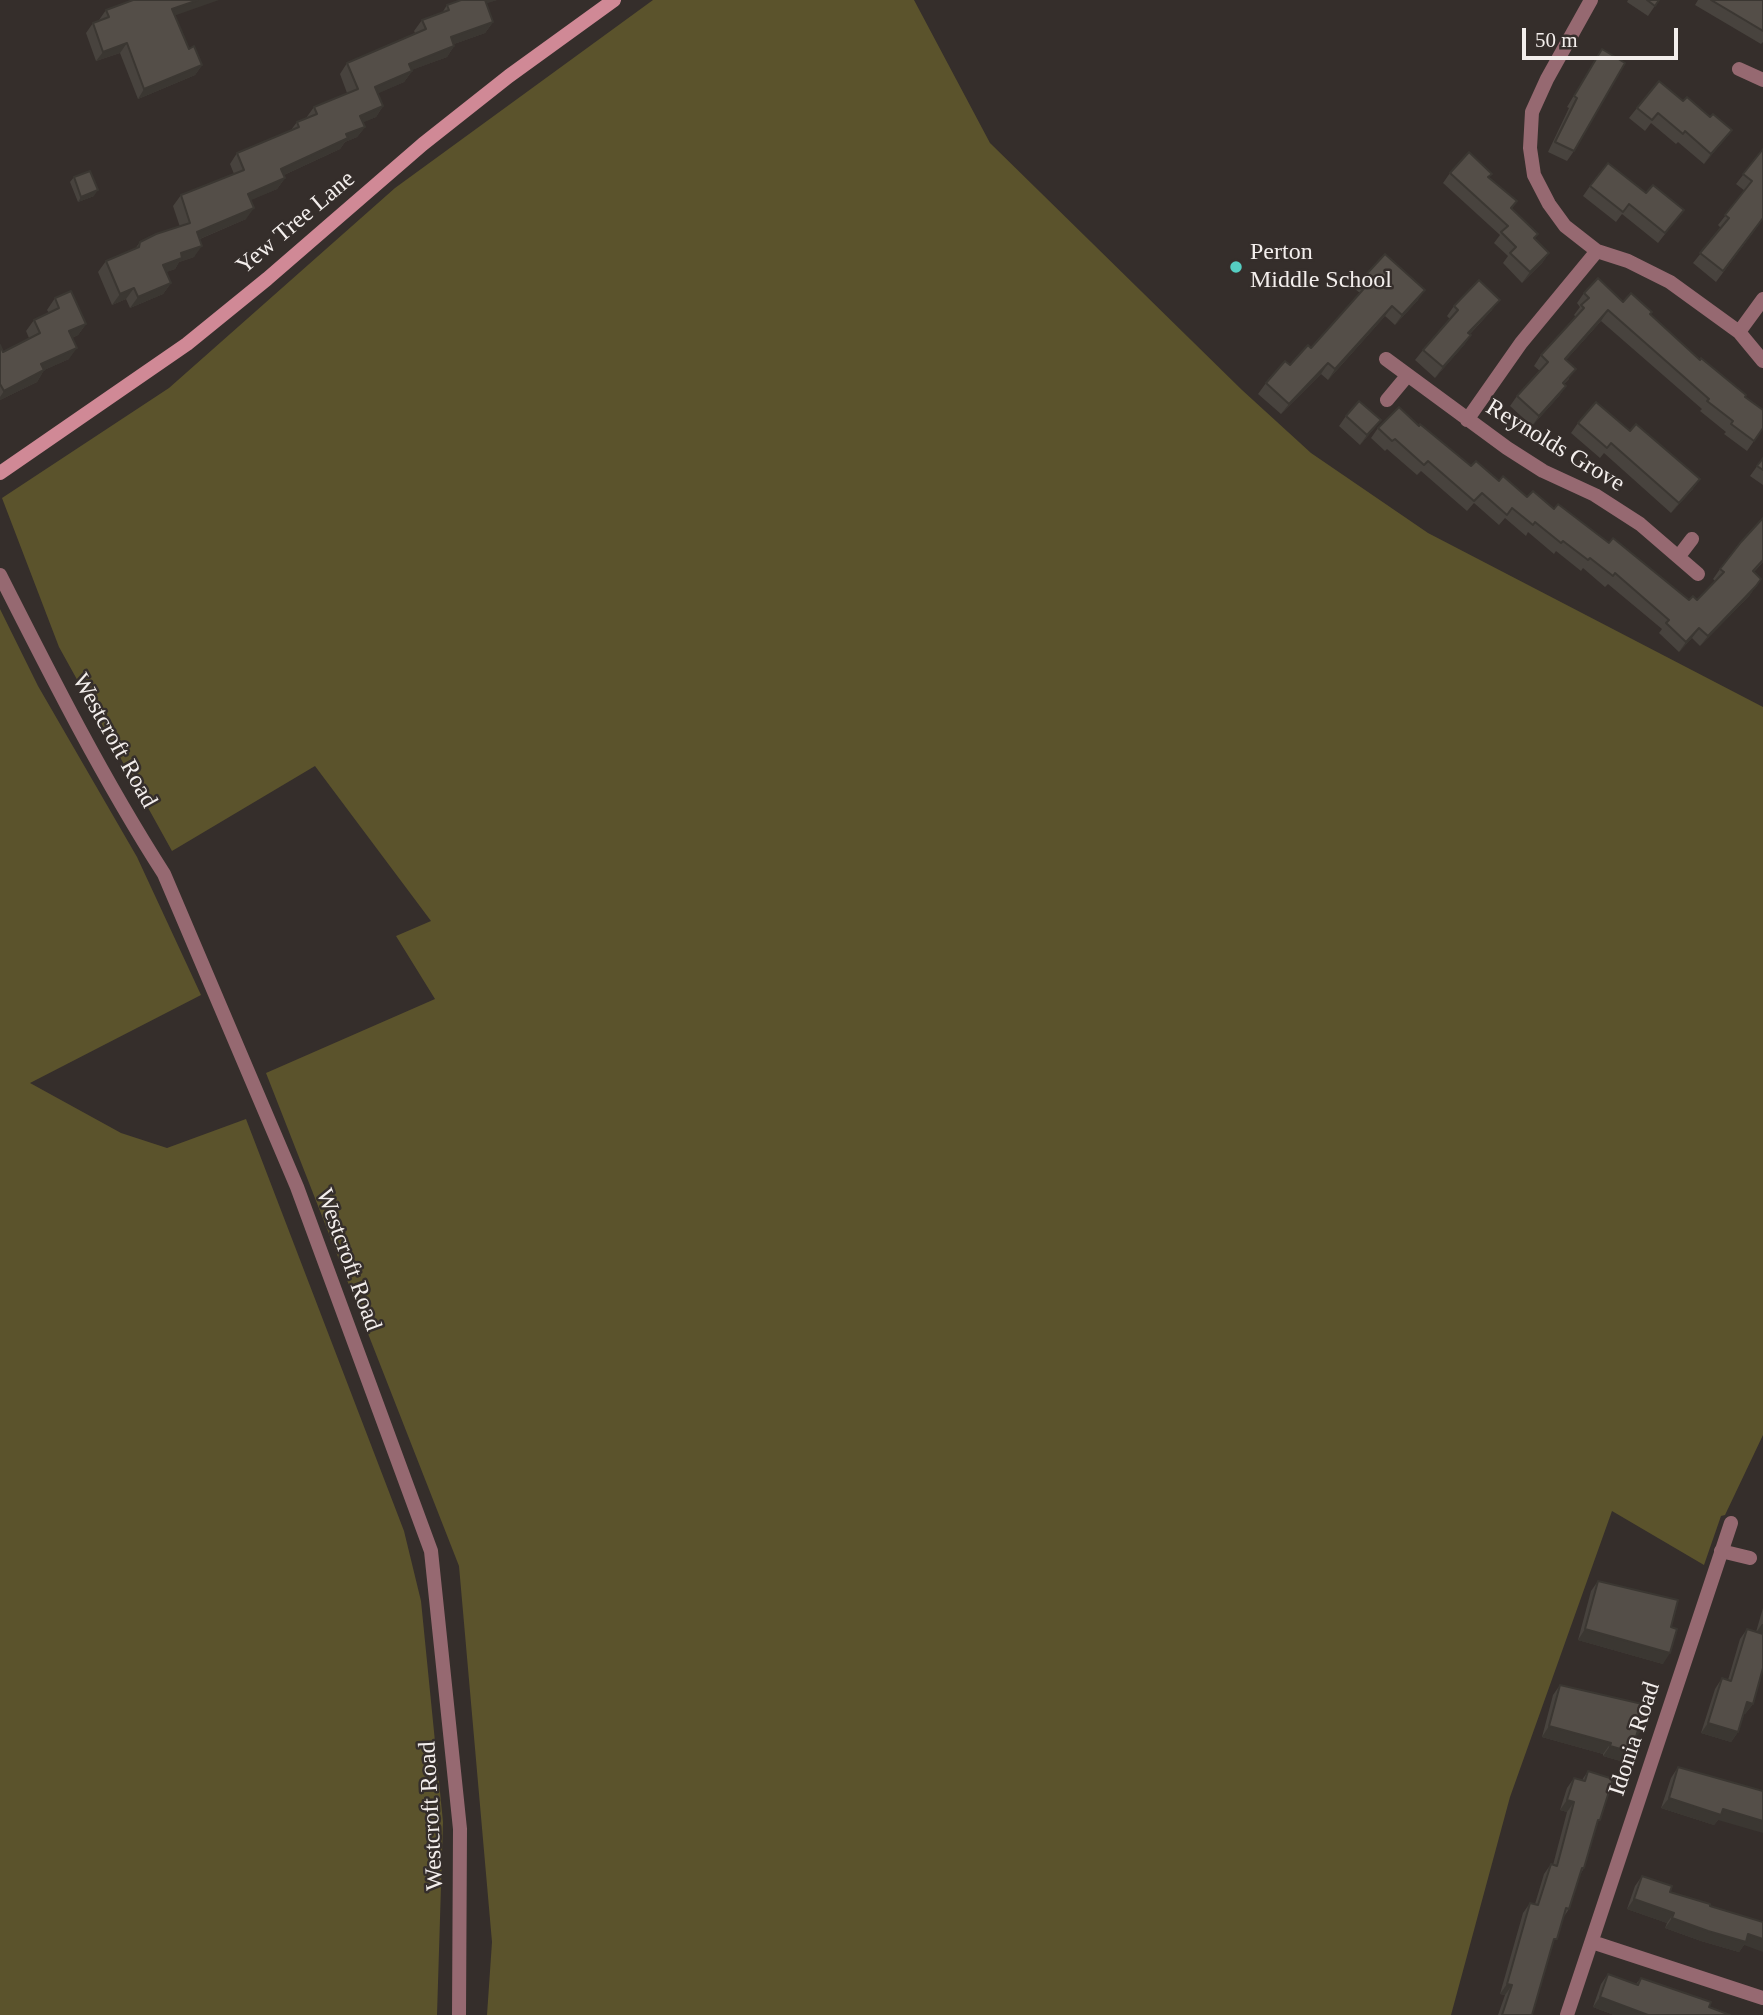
<!DOCTYPE html>
<style>
body{margin:0}
#map{position:relative;width:1763px;height:2015px;overflow:hidden;background:#352e2b;font-family:"Times New Roman",serif}
canvas{display:block}
.scale{position:absolute;left:1522px;top:28px;width:156px;height:32px;box-sizing:border-box;border:4px solid #f3eeec;border-top:0;padding-left:9px;font-size:21px;line-height:24px;white-space:nowrap;color:#f3eeec;-webkit-text-stroke:5px #352e2b;paint-order:stroke}
</style>
<div id="map">
<canvas width="1763" height="2015"></canvas>
<div class="scale">50 m</div>
</div>
<script>
const c = document.querySelector('canvas').getContext('2d');
c.lineJoin = 'round';
function fill(path, color) { c.fillStyle = color; c.fill(path, 'evenodd'); }
function trace(path, color, width, dash) { c.strokeStyle = color; c.lineWidth = width; c.lineCap = dash ? 'butt' : 'round'; c.setLineDash(dash || []); c.stroke(path); }
function label(font, color, halo, rows, align = 'center') {
  c.font = font + ' "Times New Roman",serif'; c.lineWidth = 5; c.setLineDash([]); c.textBaseline = 'middle'; c.strokeStyle = halo; c.fillStyle = color; for (const [text, x, y, turn = 0] of rows) {
    c.save(); c.translate(x, y); c.rotate((+turn || 0) * Math.PI / 180); c.textAlign = isNaN(turn) ? turn : align; if (halo) c.strokeText(text, 0, 0); c.fillText(text, 0, 0); c.restore();
  }
}
const green = new Path2D(`
 M 653,0 L 914,0 L 990,143 L 1242,390 L 1311,453 L 1428,533 L 1763,707 L 1763,1435 L 1725,1515 L 1721,1516 L 1704,1565 L 1612,1511 L 1510,1797 L 1451,2015 L 487,2015 L 492,1942 L 459,1566 L 266,1073 L 435,999 L 396,936 L 431,921 L 315,766 L 172,851 L 59,647 L 2,498 L 169,388 L 395,188 Z
 M 0,609 L 38,686 L 137,857 L 201,995 L 30,1083 L 121,1133 L 167,1148 L 246,1119 L 404,1531 L 421,1601 L 443,1822 L 437,2015 L 0,2015 Z`);
const street = new Path2D(`
 M 1591,0 L 1547,79 L 1532,112 L 1530,148 L 1534,175 L 1549,204 L 1565,226 L 1597,251 L 1628,261 L 1670,282 L 1739,332 L 1763,361
 M 1739,69 L 1763,80
 M 1739,332 L 1763,299
 M 1386,359 L 1507,448 L 1543,471 L 1595,495 L 1640,524 L 1698,574
 M 1387,400 L 1407,376
 M 1467,420 L 1521,343 L 1597,251
 M 1679,556 L 1692,539
 M 0,575 C 51,676 103,779 164,874 L 297,1187 L 431,1551 L 460,1829 L 459,2015
 M 1721,1551 L 1750,1558
 M 1592,1942 L 1763,1998
 M 1567,2015 L 1731,1523`);
const secondary = new Path2D(`
 M 0,473 L 187,344 L 267,279 L 423,144 L 509,76 L 614,0`);
const wall = new Path2D(`
 M 461,0 L 497,0 L 486,3 L 493,22 L 485,33 L 454,44 L 454,46 L 447,57 L 411,70 L 412,71 L 404,82 L 378,93 L 383,106 L 376,117 L 363,122 L 365,127 L 357,137 L 345,142 L 340,149 L 284,175 L 285,178 L 277,189 L 250,200 L 246,219 L 200,239 L 194,257 L 179,262 L 175,269 L 166,272 L 171,283 L 163,294 L 130,308 L 126,299 L 112,305 L 98,272 L 106,261 L 135,249 L 140,242 L 180,227 L 173,206 L 181,195 L 234,174 L 230,164 L 237,153 L 291,130 L 297,122 L 306,118 L 314,107 L 347,93 L 340,74 L 347,63 L 415,33 L 414,31 L 422,20 L 442,13 L 447,5 Z
 M 1628,0 L 1659,0 L 1648,16 L 1627,2 Z
 M 1698,0 L 1763,0 L 1763,42 L 1761,44 L 1695,5 Z
 M 106,10 L 175,15 L 189,49 L 202,65 L 195,75 L 138,99 L 120,53 L 96,61 L 86,33 L 93,23 L 100,21 L 99,20 Z
 M 1602,49 L 1574,151 L 1567,161 L 1548,152 L 1569,108 L 1567,107 Z
 M 1683,101 L 1732,130 L 1724,140 L 1704,164 L 1678,142 L 1676,144 L 1651,123 L 1645,131 L 1629,118 L 1637,108 Z
 M 1763,149 L 1763,219 L 1716,282 L 1693,263 L 1721,228 L 1718,225 L 1745,191 L 1736,184 Z
 M 1450,173 L 1489,177 L 1517,201 L 1512,208 L 1535,239 L 1549,253 L 1542,263 L 1522,283 L 1503,263 L 1508,256 L 1494,243 L 1500,235 L 1443,183 Z
 M 74,177 L 94,196 L 78,202 L 70,182 Z
 M 1590,186 L 1646,193 L 1684,210 L 1658,243 L 1622,214 L 1616,222 L 1583,196 Z
 M 1362,279 L 1418,300 L 1395,325 L 1385,316 L 1328,380 L 1321,374 L 1281,414 L 1258,394 L 1266,383 L 1311,348 L 1360,293 L 1355,289 Z
 M 1584,293 L 1623,302 L 1650,315 L 1700,360 L 1745,397 L 1763,428 L 1747,451 L 1724,434 L 1726,432 L 1700,411 L 1702,409 L 1601,321 L 1566,360 L 1569,379 L 1564,384 L 1566,386 L 1559,396 L 1532,426 L 1510,406 L 1517,396 L 1540,371 L 1534,366 L 1541,355 L 1576,317 L 1574,315 L 1580,307 L 1577,303 Z
 M 55,298 L 86,324 L 78,335 L 72,338 L 69,359 L 44,370 L 37,382 L 0,400 L 0,345 L 3,352 L 29,338 L 26,331 L 34,320 L 49,313 L 47,310 Z
 M 1454,306 L 1492,310 L 1470,334 L 1471,335 L 1464,345 L 1435,378 L 1415,360 L 1423,350 L 1450,319 L 1447,316 Z
 M 1346,416 L 1373,430 L 1360,445 L 1339,426 Z
 M 1578,423 L 1630,431 L 1693,489 L 1671,513 L 1604,453 L 1600,458 L 1571,433 Z
 M 1419,426 L 1471,466 L 1527,497 L 1554,509 L 1609,543 L 1689,600 L 1697,600 L 1715,581 L 1713,579 L 1720,569 L 1763,518 L 1763,562 L 1754,572 L 1761,579 L 1749,596 L 1700,646 L 1692,638 L 1679,652 L 1659,633 L 1662,629 L 1608,584 L 1605,587 L 1583,568 L 1581,571 L 1556,551 L 1554,554 L 1528,532 L 1526,536 L 1505,518 L 1499,525 L 1474,503 L 1467,511 L 1421,471 L 1417,475 L 1387,449 L 1385,451 L 1371,438 L 1378,428 Z
 M 1763,458 L 1763,485 L 1750,476 Z
 M 1598,1581 L 1671,1627 L 1663,1664 L 1578,1640 L 1591,1591 Z
 M 1763,1608 L 1763,1668 L 1753,1704 L 1745,1714 L 1743,1713 L 1738,1732 L 1731,1742 L 1701,1733 L 1715,1689 L 1722,1678 L 1728,1680 L 1740,1639 L 1747,1629 L 1756,1632 Z
 M 1560,1685 L 1638,1735 L 1637,1735 L 1624,1762 L 1603,1756 L 1603,1754 L 1542,1737 L 1553,1695 Z
 M 1678,1767 L 1718,1820 L 1714,1825 L 1661,1808 L 1671,1778 Z
 M 1588,1771 L 1596,1826 L 1584,1868 L 1580,1875 L 1569,1909 L 1563,1918 L 1552,1945 L 1532,2015 L 1498,2015 L 1505,1995 L 1500,1994 L 1523,1913 L 1530,1903 L 1535,1904 L 1544,1874 L 1551,1864 L 1553,1865 L 1567,1812 L 1560,1810 L 1567,1788 L 1574,1778 L 1582,1780 Z
 M 1642,1876 L 1670,1892 L 1710,1906 L 1744,1945 L 1739,1952 L 1701,1941 L 1665,1928 L 1667,1923 L 1627,1909 L 1635,1886 Z
 M 1608,1974 L 1636,1984 L 1641,1978 L 1730,2015 L 1614,2015 L 1593,2007 L 1601,1984 Z`);
const shadedWall = new Path2D(`
 M 198,0 L 219,0 L 165,19 L 172,9 Z
 M 485,0 L 497,0 L 482,5 Z
 M 493,22 L 485,33 L 443,48 L 451,37 Z
 M 127,43 L 120,53 L 96,61 L 103,52 Z
 M 454,46 L 447,57 L 401,74 L 409,64 Z
 M 202,65 L 195,75 L 138,99 L 144,89 Z
 M 412,71 L 404,82 L 368,98 L 375,87 Z
 M 383,106 L 376,117 L 353,127 L 360,116 Z
 M 365,127 L 357,137 L 345,142 L 340,149 L 273,180 L 281,169 L 346,134 Z
 M 1732,130 L 1724,140 L 1704,164 L 1711,154 Z
 M 285,178 L 277,189 L 240,205 L 248,194 Z
 M 98,190 L 94,196 L 78,202 L 81,197 Z
 M 254,208 L 246,219 L 190,243 L 197,232 Z
 M 202,246 L 194,257 L 179,262 L 175,269 L 155,276 L 163,265 L 181,253 Z
 M 1549,253 L 1542,263 L 1522,283 L 1530,272 Z
 M 171,283 L 163,294 L 130,308 L 138,297 Z
 M 134,288 L 126,299 L 112,305 L 120,294 Z
 M 1425,290 L 1418,300 L 1395,325 L 1402,315 Z
 M 1500,300 L 1492,310 L 1461,343 L 1468,333 Z
 M 1392,306 L 1385,316 L 1328,380 L 1335,369 Z
 M 1608,310 L 1601,321 L 1558,369 L 1565,359 Z
 M 86,324 L 78,335 L 61,343 L 69,331 Z
 M 1471,335 L 1464,345 L 1435,378 L 1443,367 Z
 M 77,348 L 69,359 L 33,375 L 41,364 Z
 M 1328,363 L 1321,374 L 1281,414 L 1289,404 Z
 M 44,370 L 37,382 L 0,400 L 0,397 L 4,391 Z
 M 1566,386 L 1559,396 L 1532,426 L 1539,416 Z
 M 1381,420 L 1373,430 L 1360,445 L 1367,435 Z
 M 1700,479 L 1693,489 L 1671,513 L 1679,503 Z
 M 1756,586 L 1749,596 L 1700,646 L 1708,636 Z
 M 1699,628 L 1692,638 L 1679,652 L 1686,642 Z
 M 1762,1624 L 1763,1624 L 1763,1637 L 1755,1634 Z
 M 1585,1629 L 1670,1653 L 1663,1664 L 1578,1640 Z
 M 1747,1702 L 1753,1704 L 1745,1714 L 1740,1712 Z
 M 1708,1723 L 1738,1732 L 1731,1742 L 1701,1733 Z
 M 1640,1724 L 1645,1725 L 1638,1735 L 1633,1734 Z
 M 1549,1726 L 1611,1743 L 1603,1754 L 1542,1737 Z
 M 1610,1746 L 1631,1752 L 1624,1762 L 1603,1756 Z
 M 1669,1798 L 1723,1809 L 1763,1821 L 1763,1833 L 1718,1820 L 1714,1825 L 1661,1808 Z
 M 1567,1800 L 1574,1802 L 1567,1812 L 1560,1810 Z
 M 1634,1899 L 1674,1913 L 1667,1923 L 1627,1909 Z
 M 1672,1918 L 1748,1934 L 1763,1939 L 1763,1952 L 1744,1945 L 1739,1952 L 1701,1941 L 1665,1928 Z
 M 1507,1984 L 1512,1985 L 1505,1995 L 1500,1994 Z
 M 1600,1997 L 1648,2015 L 1614,2015 L 1593,2007 Z`);
const building = new Path2D(`
 M 133,0 L 198,0 L 172,9 L 189,49 L 194,46 L 202,65 L 144,89 L 127,43 L 103,52 L 93,23 L 109,17 L 106,10 Z
 M 461,0 L 485,0 L 493,22 L 451,37 L 454,46 L 409,64 L 412,71 L 375,87 L 383,106 L 360,116 L 365,127 L 346,134 L 348,138 L 281,169 L 285,178 L 248,194 L 254,208 L 197,232 L 202,246 L 181,253 L 182,258 L 163,265 L 171,283 L 138,297 L 134,288 L 120,294 L 106,261 L 139,247 L 140,242 L 156,234 L 190,223 L 181,195 L 244,170 L 237,153 L 299,127 L 297,122 L 317,114 L 314,107 L 358,89 L 347,63 L 426,29 L 422,20 L 449,10 L 447,5 Z
 M 1647,0 L 1659,0 L 1655,6 Z
 M 1711,0 L 1763,0 L 1763,31 Z
 M 1602,49 L 1625,63 L 1574,151 L 1555,142 L 1577,98 L 1574,96 Z
 M 1659,81 L 1683,101 L 1687,97 L 1710,117 L 1713,114 L 1732,130 L 1711,154 L 1685,131 L 1683,134 L 1658,113 L 1652,120 L 1637,108 Z
 M 1763,149 L 1763,218 L 1723,271 L 1700,253 L 1729,218 L 1725,215 L 1752,181 L 1743,174 Z
 M 1469,152 L 1492,174 L 1488,177 L 1517,201 L 1511,208 L 1538,234 L 1534,238 L 1549,253 L 1530,272 L 1510,253 L 1516,247 L 1501,232 L 1508,226 L 1450,173 Z
 M 1608,163 L 1646,193 L 1653,185 L 1684,210 L 1665,233 L 1629,204 L 1623,212 L 1590,186 Z
 M 90,171 L 98,190 L 81,197 L 74,177 Z
 M 1385,254 L 1425,290 L 1402,315 L 1392,306 L 1335,369 L 1328,363 L 1289,404 L 1266,383 L 1285,361 L 1290,365 L 1308,345 L 1311,348 L 1368,284 L 1362,279 Z
 M 1598,278 L 1623,302 L 1631,293 L 1652,312 L 1650,314 L 1700,360 L 1701,358 L 1746,395 L 1745,397 L 1763,410 L 1763,428 L 1754,441 L 1731,424 L 1733,421 L 1707,401 L 1709,399 L 1608,310 L 1565,359 L 1576,369 L 1563,383 L 1566,386 L 1539,416 L 1517,396 L 1548,362 L 1541,355 L 1584,308 L 1581,305 L 1589,298 L 1584,293 Z
 M 1479,280 L 1500,300 L 1468,333 L 1471,335 L 1443,367 L 1423,350 L 1458,310 L 1454,306 Z
 M 71,291 L 86,324 L 69,331 L 77,348 L 41,364 L 44,370 L 4,391 L 0,384 L 0,345 L 3,352 L 40,333 L 34,320 L 59,308 L 55,298 Z
 M 1359,401 L 1381,420 L 1367,435 L 1346,416 Z
 M 1596,402 L 1630,431 L 1636,424 L 1700,479 L 1679,503 L 1611,443 L 1607,448 L 1578,423 Z
 M 1399,407 L 1419,426 L 1420,424 L 1471,466 L 1476,461 L 1499,481 L 1503,476 L 1527,497 L 1533,491 L 1554,509 L 1558,504 L 1609,543 L 1613,538 L 1689,600 L 1693,596 L 1697,600 L 1724,572 L 1720,569 L 1741,542 L 1763,518 L 1763,560 L 1753,571 L 1761,579 L 1756,586 L 1708,636 L 1699,628 L 1686,642 L 1666,623 L 1669,620 L 1615,573 L 1613,576 L 1590,558 L 1588,560 L 1563,541 L 1561,543 L 1535,522 L 1533,525 L 1512,508 L 1507,515 L 1482,493 L 1474,501 L 1428,461 L 1424,465 L 1395,439 L 1392,441 L 1378,428 Z
 M 1763,458 L 1763,470 L 1757,466 Z
 M 1598,1581 L 1678,1600 L 1671,1627 L 1677,1629 L 1670,1653 L 1585,1629 Z
 M 1747,1629 L 1763,1634 L 1763,1668 L 1753,1704 L 1747,1702 L 1738,1732 L 1708,1723 L 1722,1678 L 1731,1681 Z
 M 1560,1685 L 1651,1706 L 1645,1725 L 1640,1724 L 1631,1752 L 1610,1746 L 1611,1743 L 1549,1726 Z
 M 1678,1767 L 1763,1791 L 1763,1821 L 1723,1809 L 1721,1815 L 1669,1798 Z
 M 1588,1771 L 1613,1779 L 1600,1820 L 1598,1820 L 1584,1868 L 1582,1868 L 1569,1909 L 1566,1908 L 1557,1939 L 1554,1939 L 1532,2015 L 1502,2015 L 1512,1985 L 1507,1984 L 1530,1903 L 1538,1905 L 1551,1864 L 1557,1866 L 1574,1802 L 1567,1800 L 1574,1778 L 1585,1781 Z
 M 1642,1876 L 1672,1886 L 1670,1892 L 1710,1904 L 1710,1906 L 1763,1922 L 1763,1939 L 1748,1934 L 1746,1942 L 1708,1931 L 1672,1918 L 1674,1913 L 1634,1899 Z
 M 1608,1974 L 1638,1985 L 1641,1978 L 1711,2002 L 1709,2007 L 1730,2015 L 1648,2015 L 1600,1997 Z`);
const markers = [
 [1236,267,7,"#56cec2"]
];
const streetNames = [
 ["Yew Tree Lane",296,223,-40],
 ["Reynolds Grove",1555,446,31],
 ["Westcroft Road",114,741,61],
 ["Westcroft Road",348,1260,70],
 ["Idonia Road",1635,1739,-72],
 ["Westcroft Road",432,1816,-93]
];
const poiNames = [
 ["Perton",1250,253],
 ["Middle School",1250,281]
];
fill(green, '#5b532c');
trace(street, '#966971', 14);
trace(secondary, '#d08996', 14);
fill(wall, '#48433e');
fill(shadedWall, '#3b3732');
fill(building, '#544e48');
trace(building, '#3b3732', 2);
for (const [x, y, r, color] of markers) { const dot = new Path2D(); dot.arc(x, y, r, 0, 2 * Math.PI); c.fillStyle = color; c.fill(dot); trace(dot, '#352e2b', 2.5); }
label('24px', '#f3eeec', '#352e2b', streetNames);
label('24px', '#f3eeec', '#352e2b', poiNames, 'left');
</script>
